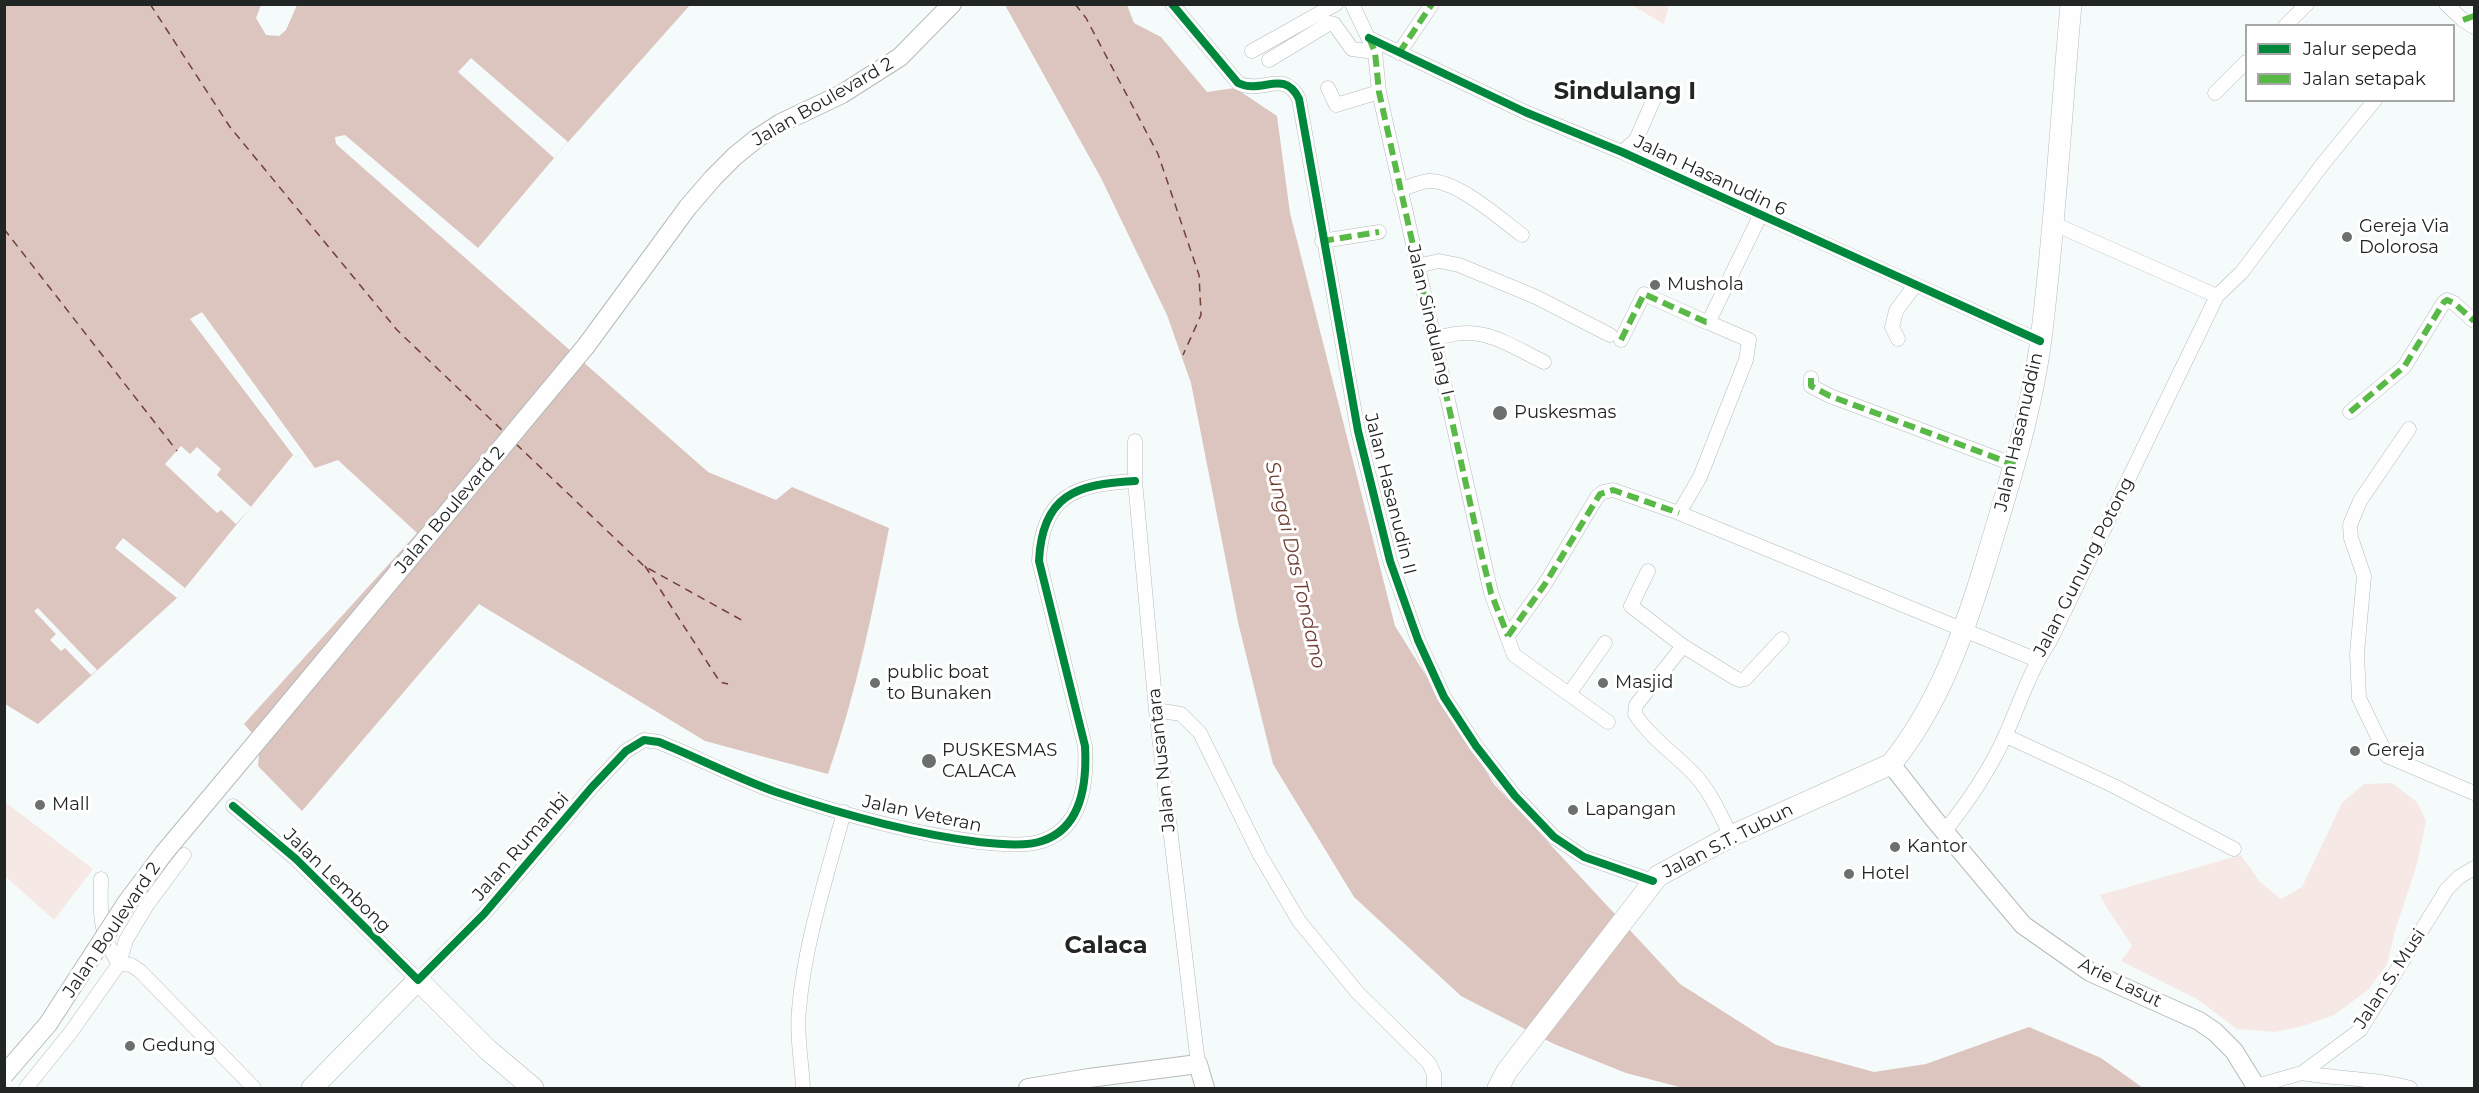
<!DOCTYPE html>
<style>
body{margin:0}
#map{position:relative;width:2479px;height:1093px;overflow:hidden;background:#f5fbfa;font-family:Montserrat,sans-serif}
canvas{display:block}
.frame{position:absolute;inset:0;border:6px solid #212524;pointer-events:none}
.legend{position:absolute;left:2245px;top:24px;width:210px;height:78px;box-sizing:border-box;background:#fff;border:2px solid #a6a8a7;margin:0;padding:8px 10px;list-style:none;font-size:18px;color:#212524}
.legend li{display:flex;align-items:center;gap:12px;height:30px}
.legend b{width:30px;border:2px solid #a6a8a7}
</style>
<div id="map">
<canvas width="2479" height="1093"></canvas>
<div class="frame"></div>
<ul class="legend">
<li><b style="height:8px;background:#00873e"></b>Jalur sepeda</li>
<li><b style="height:8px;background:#58b947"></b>Jalan setapak</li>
</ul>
</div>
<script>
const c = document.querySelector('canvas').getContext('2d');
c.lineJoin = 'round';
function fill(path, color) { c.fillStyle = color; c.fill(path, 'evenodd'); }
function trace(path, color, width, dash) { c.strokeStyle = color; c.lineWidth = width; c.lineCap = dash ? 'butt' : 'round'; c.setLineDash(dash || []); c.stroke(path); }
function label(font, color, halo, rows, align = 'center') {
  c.font = font + ' Montserrat,sans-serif'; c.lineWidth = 6; c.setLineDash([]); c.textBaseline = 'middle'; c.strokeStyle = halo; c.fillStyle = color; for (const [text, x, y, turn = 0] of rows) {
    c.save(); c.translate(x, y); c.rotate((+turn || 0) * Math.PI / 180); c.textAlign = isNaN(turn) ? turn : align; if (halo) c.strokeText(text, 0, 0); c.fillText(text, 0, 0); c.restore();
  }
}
const green = new Path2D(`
 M 1632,5 L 1669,5 L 1664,24 L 1633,6 Z
 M 2392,783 L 2417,802 L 2426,821 L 2417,864 L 2395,931 L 2387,964 L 2368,990 L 2334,1015 L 2303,1026 L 2275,1032 L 2237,1029 L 2197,999 L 2121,961 L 2132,946 C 2122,928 2109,914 2100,895 L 2241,855 L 2260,882 L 2281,899 L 2302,887 L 2342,803 L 2364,784 Z
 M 4,801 L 93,869 L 54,920 L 5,876 Z`);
const water = new Path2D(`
 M 5,5 L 261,5 L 256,18 L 266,35 L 279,36 L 286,30 L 297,5 L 690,5 L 554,158 L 478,248 L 345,135 L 335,137 L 336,144 L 708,472 L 776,500 L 792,487 L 889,528 C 873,611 856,694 828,774 L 705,741 L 479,604 L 302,811 L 258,766 L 260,742 L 244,724 L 417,533 L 338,460 L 315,468 L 293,455 L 177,598 L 38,724 L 5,704 Z
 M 1005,5 L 1127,5 L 1134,23 L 1161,37 L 1207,92 L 1235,88 L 1277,116 L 1290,213 L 1395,626 L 1494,784 L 1680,984 L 1776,1045 L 1874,1072 L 1926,1064 L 2029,1027 L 2101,1058 L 2143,1088 L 1683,1088 L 1626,1073 L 1554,1044 L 1461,996 L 1354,897 L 1273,764 L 1238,622 L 1191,383 L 1167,315 L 1101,178 Z`);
const pier = new Path2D(`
 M 471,58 L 568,142 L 554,158 L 458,72 Z
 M 202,312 L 315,468 L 293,455 L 190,319 Z
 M 181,446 L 190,454 L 197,447 L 221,469 L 217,475 L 251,507 L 236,524 L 221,510 L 217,513 L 165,464 Z
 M 123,538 L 185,588 L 177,598 L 115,548 Z
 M 38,608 L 97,670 L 91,675 L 65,648 L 61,651 L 50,640 L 56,634 L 34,611 Z`);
const ferry = new Path2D(`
 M 150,4 L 230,127 L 397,330 L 504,432
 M 1075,4 L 1086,18 L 1158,154 L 1199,275 L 1201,315 L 1183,355
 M 4,229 L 177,451
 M 516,444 L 644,566 L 745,622
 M 645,566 L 720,682 L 728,684`);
const minor = new Path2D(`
 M 1172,4 L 1238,83 C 1262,95 1284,68 1299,99 L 1358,431 L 1390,561 L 1418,640 L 1444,697 L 1476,746 L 1515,796 L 1554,837 L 1584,857 L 1653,881
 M 1352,4 L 1375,52 L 1379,92 L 1491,593 L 1514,655 L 1608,722
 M 2446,4 L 2463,20 L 2474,27
 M 2285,26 L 2307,4
 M 1369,38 L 1525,112 L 1622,152 L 2040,341
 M 1252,51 L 1336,4
 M 1399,53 L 1432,4
 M 1269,60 L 1330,23 L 1334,24 L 1352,49 L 1375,52
 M 1328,88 L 1336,105 L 1379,92
 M 2215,93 L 2246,62
 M 1622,152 L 1636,140 L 1656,94
 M 1400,190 C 1409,187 1419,182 1428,181 C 1456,179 1499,218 1522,235
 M 2052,223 L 2217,296 L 2242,272 L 2322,165 L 2375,100
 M 1322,241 L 1379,232
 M 1417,266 L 1439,261 L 1459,265 L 1536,297 L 1610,335
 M 1435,339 C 1481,323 1503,342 1544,362
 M 1898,339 L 1892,327 L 1896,311 L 1915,285
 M 1621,340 L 1644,294 L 1706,322 L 1711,322
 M 1811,378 L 1811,386 L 1830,396 L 2015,465
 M 2350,412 L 2404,367 L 2444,302 L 2447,300 L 2454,303 L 2474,321
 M 2409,429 L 2360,501 L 2350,525 L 2351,538 L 2364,576 L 2357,654 L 2359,698 L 2387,756 L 2474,793
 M 1135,441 L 1135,481 L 1156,710 L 1198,1064
 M 1679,513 L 1700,477 L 1746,360 L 1749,340 L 1712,324 L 1710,319 L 1760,216
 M 1648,571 L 1631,606 L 1683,646 L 1735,678 L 1740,680 L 1745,679 L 1782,639
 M 1508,636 L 1545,584 L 1597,497 L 1603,492 L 1613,490 L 1679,513 L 2037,660
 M 1683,646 L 1636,705 L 1635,714 C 1650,737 1673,753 1692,772 C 1710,790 1720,814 1731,836
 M 1569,694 L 1605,643
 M 1156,710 L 1181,714 L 1200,733 L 1260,855 L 1299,921 L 1357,992 L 1429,1063 L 1434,1074 L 1434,1088
 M 2006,736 L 2114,786 L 2234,849
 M 233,806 L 296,859 L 418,980 L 484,914 L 592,787 L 626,751 L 644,740 L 659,742 C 698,758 737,778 776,792 C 838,813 915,834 979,842 C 996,844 1026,847 1042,841 C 1082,828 1087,782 1085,746 L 1039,561 C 1042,495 1076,484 1135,481
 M 1944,832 C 1969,801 1990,770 2006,734 C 2020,703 2030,670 2050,641 L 2217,296
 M 101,879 C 100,913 99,934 119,964
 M 119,964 L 131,965 L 140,971 L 254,1088
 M 2302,1073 C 2338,1079 2375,1078 2410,1088
 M 2256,1086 L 2302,1073 L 2360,1030 L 2447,889 L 2459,877 L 2474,868
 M 26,1088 L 71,1032 L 119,964 L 126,940 L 147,905 L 184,855
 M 803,1088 C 802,1063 796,1035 799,1010 C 804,945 827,876 844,812`);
const major = new Path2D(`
 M 270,726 L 586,346 L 688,207 L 713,178 L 735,156 L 756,139 L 781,123 L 842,94 L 900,57 L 952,4
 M 1891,764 L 1934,819 L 2023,925 L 2090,972 L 2199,1021 L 2215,1032 L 2234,1051 L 2257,1088
 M 1028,1088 L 1089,1078 L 1198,1064 L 1205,1088`);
const highway = new Path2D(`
 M 312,1088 L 418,980 L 488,1050 L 533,1088
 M 1498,1088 L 1507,1071 L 1658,876 L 1731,836 L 1891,764 C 1938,707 1964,633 1985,564 C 2007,491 2031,415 2041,339 C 2055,228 2061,116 2071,4`);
const majorBridge = new Path2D(`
 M 4,1075 L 48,1024 L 127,902 L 164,853 L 270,726`);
const quiet = new Path2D(`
 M 2463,20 L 2474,16
 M 1369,38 L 1375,52 L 1379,92 L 1481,552 L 1491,593 L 1508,636
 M 1399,53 L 1432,4
 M 1322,241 L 1379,232
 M 1621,340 L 1644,294 L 1706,322 L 1711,322
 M 1811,378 L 1811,386 L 1830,396 L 2015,465
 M 2350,412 L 2404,367 L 2444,302 L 2447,300 L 2454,303 L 2474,321
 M 1508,636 L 1545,584 L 1600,494 L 1613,490 L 1679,513`);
const cycleway = new Path2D(`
 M 1172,4 L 1238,83 C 1262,95 1284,68 1299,99 L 1358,431 L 1390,561 L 1418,640 L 1444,697 L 1476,746 L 1515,796 L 1554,837 L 1584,857 L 1653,881
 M 1369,38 L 1525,112 L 1622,152 L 2040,341
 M 233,806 L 296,859 L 418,980 L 484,914 L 592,787 L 626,751 L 644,740 L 659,742 C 698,758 737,778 776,792 C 838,813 915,834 979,842 C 996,844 1026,847 1042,841 C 1082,828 1087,782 1085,746 L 1039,561 C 1042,495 1076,484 1135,481`);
const markers = [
 [2347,237,6,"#6b706f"],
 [1655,285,6,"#6b706f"],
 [1500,413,8,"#6b706f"],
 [875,683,6,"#6b706f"],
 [1603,683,6,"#6b706f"],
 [2355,751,6,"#6b706f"],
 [929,761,8,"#6b706f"],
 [40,805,6,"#6b706f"],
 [1573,810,6,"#6b706f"],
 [1895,847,6,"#6b706f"],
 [1849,874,6,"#6b706f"],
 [130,1046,6,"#6b706f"]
];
const streetNames = [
 ["Jalan Boulevard 2",823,102,-30],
 ["Jalan Hasanudin 6",1710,176,25],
 ["Jalan Sindulang I",1430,320,77],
 ["Jalan Hasanuddin",2019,432,-77],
 ["Jalan Hasanudin II",1390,494,76],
 ["Jalan Boulevard 2",450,510,-50],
 ["Jalan Gunung Potong",2084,567,-63],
 ["Jalan Nusantara",1162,760,-96],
 ["Jalan Veteran",922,814,12],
 ["Jalan S.T. Tubun",1728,841,-27],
 ["Jalan Rumanbi",521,847,-49],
 ["Jalan Lembong",337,881,44],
 ["Jalan Boulevard 2",112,930,-56],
 ["Jalan S. Musi",2390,979,-57],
 ["Arie Lasut",2120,983,26]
];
const poiNames = [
 ["Gereja Via",2359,227],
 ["Dolorosa",2359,248],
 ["Mushola",1667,285],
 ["Puskesmas",1514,413],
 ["public boat",887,673],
 ["to Bunaken",887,694],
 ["Masjid",1615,683],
 ["PUSKESMAS",942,751],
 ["CALACA",942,772],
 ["Gereja",2367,751],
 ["Mall",52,805],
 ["Lapangan",1585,810],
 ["Kantor",1907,847],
 ["Hotel",1861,874],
 ["Gedung",142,1046]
];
const waterNames = [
 ["Sungai Das Tondano",1295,565,77]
];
const districtNames = [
 ["Sindulang I",1625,92],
 ["Calaca",1106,946]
];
fill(green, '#f6e8e4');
fill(water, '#dcc4bf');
fill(pier, '#f5fbfa');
trace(ferry, '#733f36', 1.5, [8, 6]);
trace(minor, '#b6bbba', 15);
trace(major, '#b6bbba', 20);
trace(highway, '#b6bbba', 22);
trace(minor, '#fefefe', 14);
trace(major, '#fefefe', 18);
trace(highway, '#fefefe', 21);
trace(majorBridge, '#b6bbba', 20, []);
trace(majorBridge, '#fefefe', 18);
trace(quiet, '#58b947', 6, [12, 6]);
trace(cycleway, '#00873e', 8);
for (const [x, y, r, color] of markers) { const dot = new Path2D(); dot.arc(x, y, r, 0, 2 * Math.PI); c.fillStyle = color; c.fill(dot); trace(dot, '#fff', 2); }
label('18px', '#212524', '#fff', streetNames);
label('18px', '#212524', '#fff', poiNames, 'left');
label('italic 20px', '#733f36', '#fff', waterNames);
label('bold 24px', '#212524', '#fff', districtNames);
</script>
